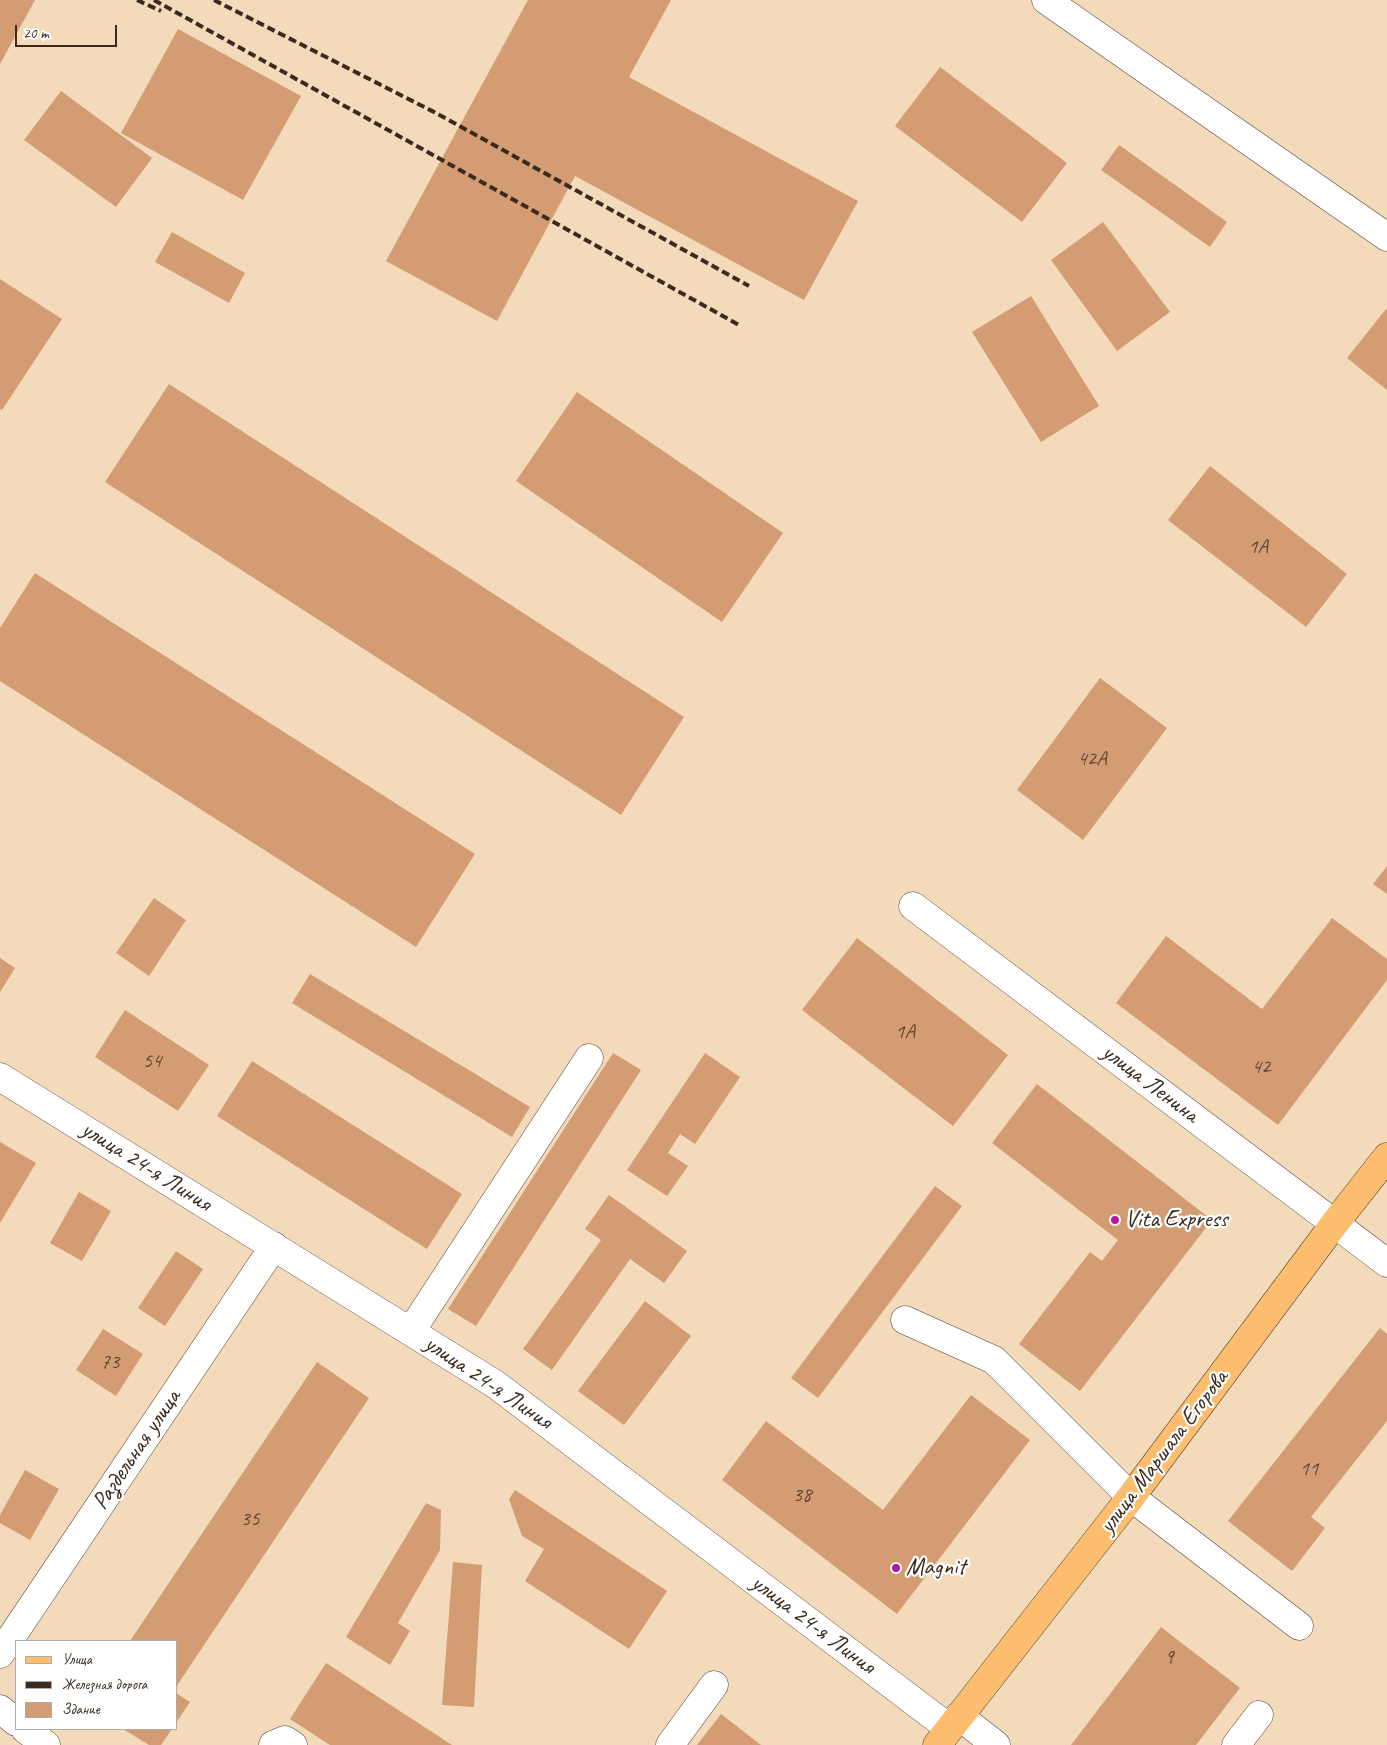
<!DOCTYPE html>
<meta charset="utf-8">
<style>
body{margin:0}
#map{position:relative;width:1387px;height:1745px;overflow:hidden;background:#f2daba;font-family:Caveat,sans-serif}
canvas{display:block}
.legend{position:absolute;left:15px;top:1640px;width:162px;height:90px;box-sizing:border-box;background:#fff;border:1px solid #b1aaa5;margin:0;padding:6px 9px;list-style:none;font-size:15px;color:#3b2a1e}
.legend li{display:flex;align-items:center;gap:10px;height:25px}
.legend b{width:25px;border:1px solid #b1aaa5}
.scale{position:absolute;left:15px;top:25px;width:102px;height:22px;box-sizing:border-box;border:2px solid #3b2a1e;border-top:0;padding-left:6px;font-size:15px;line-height:18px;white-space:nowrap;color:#3b2a1e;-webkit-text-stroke:4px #fff;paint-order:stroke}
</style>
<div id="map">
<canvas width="1387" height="1745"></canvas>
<ul class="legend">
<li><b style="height:6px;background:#fcbd6f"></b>Улица</li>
<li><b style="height:6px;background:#3b2a1e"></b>Железная дорога</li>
<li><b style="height:14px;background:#d49c72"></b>Здание</li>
</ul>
<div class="scale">20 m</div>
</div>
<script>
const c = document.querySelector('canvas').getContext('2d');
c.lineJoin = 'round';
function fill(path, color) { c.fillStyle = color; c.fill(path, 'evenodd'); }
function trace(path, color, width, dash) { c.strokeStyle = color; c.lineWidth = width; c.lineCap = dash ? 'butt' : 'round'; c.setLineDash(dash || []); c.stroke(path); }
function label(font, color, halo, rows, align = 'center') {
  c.font = font + ' Caveat,sans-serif'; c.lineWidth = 4.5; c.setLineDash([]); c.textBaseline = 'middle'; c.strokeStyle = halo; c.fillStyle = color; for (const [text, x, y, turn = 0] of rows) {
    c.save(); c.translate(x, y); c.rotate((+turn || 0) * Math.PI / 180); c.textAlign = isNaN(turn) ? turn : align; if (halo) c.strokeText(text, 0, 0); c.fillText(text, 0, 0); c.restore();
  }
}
const building = new Path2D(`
 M 0,0 L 35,0 L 0,64 Z
 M 528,0 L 671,0 L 629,77 L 858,201 L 804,300 L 575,176 L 497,321 L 386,261 Z
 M 178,29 L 301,96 L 243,200 L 121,133 Z
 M 940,67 L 1067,163 L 1022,222 L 895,126 Z
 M 61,91 L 152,158 L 116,207 L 24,140 Z
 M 1119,145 L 1227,222 L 1210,247 L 1101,170 Z
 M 1103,222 L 1170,312 L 1117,351 L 1051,260 Z
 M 172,232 L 245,273 L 229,303 L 155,262 Z
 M 0,279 L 62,319 L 2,410 L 0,409 Z
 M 1031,296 L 1099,406 L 1041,442 L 972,332 Z
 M 1386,309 L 1387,310 L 1387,390 L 1347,358 Z
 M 169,384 L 684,717 L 621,815 L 105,482 Z
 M 577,392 L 783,533 L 722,622 L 516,481 Z
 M 1210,466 L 1347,574 L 1306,627 L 1168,520 Z
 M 35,573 L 475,854 L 416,947 L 0,681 L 0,628 Z
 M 1100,678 L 1167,728 L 1083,840 L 1017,790 Z
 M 1387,866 L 1387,894 L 1373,884 Z
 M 154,898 L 186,920 L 149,976 L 116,953 Z
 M 1332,918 L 1387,959 L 1387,980 L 1278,1125 L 1116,1003 L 1166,936 L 1262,1009 Z
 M 857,938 L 1008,1055 L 953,1126 L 802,1010 Z
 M 0,958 L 15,968 L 0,992 Z
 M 310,974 L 530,1107 L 512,1137 L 292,1003 Z
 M 125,1010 L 209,1065 L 178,1111 L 95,1057 Z
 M 613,1053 L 641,1070 L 476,1326 L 448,1309 Z
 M 705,1053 L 740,1077 L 695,1144 L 680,1134 L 668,1153 L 688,1166 L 667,1196 L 627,1170 Z
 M 252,1061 L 462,1194 L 427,1249 L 217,1116 Z
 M 1037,1084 L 1212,1220 L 1080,1391 L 1019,1344 L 1090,1252 L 1102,1261 L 1118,1240 L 992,1143 Z
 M 0,1142 L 36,1163 L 0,1223 Z
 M 935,1186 L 962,1206 L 818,1398 L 791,1378 Z
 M 79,1192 L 111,1211 L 82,1261 L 50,1243 Z
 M 609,1195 L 687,1251 L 664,1283 L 630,1259 L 552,1370 L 523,1349 L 601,1240 L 585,1229 Z
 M 176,1251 L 203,1269 L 165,1326 L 138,1308 Z
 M 645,1301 L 691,1336 L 624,1425 L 578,1391 Z
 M 1380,1328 L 1387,1334 L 1387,1421 L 1311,1517 L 1325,1528 L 1292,1571 L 1228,1521 Z
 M 103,1329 L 143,1354 L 116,1396 L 76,1370 Z
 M 317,1362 L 369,1398 L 176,1687 L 176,1641 L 130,1641 Z
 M 971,1395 L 1030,1440 L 897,1614 L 722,1480 L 766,1421 L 883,1510 Z
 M 25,1470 L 59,1489 L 30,1540 L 0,1523 L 0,1515 Z
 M 515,1490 L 667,1591 L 629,1649 L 525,1581 L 544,1549 L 522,1536 L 509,1499 Z
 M 426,1503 L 441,1510 L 440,1550 L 398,1623 L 410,1631 L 390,1665 L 346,1637 Z
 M 453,1562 L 482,1565 L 474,1707 L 442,1705 Z
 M 1161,1627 L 1240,1688 L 1196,1745 L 1071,1745 Z
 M 326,1663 L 452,1745 L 330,1745 L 290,1719 Z
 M 176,1693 L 190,1702 L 176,1723 Z
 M 721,1714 L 761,1745 L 697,1745 Z
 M 123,1729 L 172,1729 L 161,1745 L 149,1745 Z`);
const minor = new Path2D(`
 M 1046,0 L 1387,237
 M 913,906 L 1387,1263
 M 0,1077 L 495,1384 L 949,1728
 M 905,1320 L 994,1360 L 1131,1497 L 1299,1626
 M 411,1331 L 589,1058
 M 0,1654 L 274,1246
 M 0,1709 L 16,1722
 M 959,1716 L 996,1745
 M 25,1729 L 46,1745
 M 273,1745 L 285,1740 L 293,1745
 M 670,1745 L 714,1685
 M 1236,1745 L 1259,1715`);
const major = new Path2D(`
 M 937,1745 L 1131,1497 L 1335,1223 L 1387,1157`);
const rail = new Path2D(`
 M 137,0 L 161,11
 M 154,0 L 739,325
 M 214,0 L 436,113 L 749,286`);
const markers = [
 [1115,1220,5,"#b5179e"],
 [896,1568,5,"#b5179e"]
];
const numberNames = [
 ["1А",1258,547],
 ["42А",1092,759],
 ["1А",905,1032],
 ["54",152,1061],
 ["42",1261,1067],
 ["73",110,1362],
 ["11",1309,1469],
 ["38",802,1495],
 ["35",250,1519],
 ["9",1169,1657]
];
const streetNames = [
 ["улица Ленина",1150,1084,37],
 ["улица 24-я Линия",146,1167,32],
 ["улица 24-я Линия",488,1383,34],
 ["Раздельная улица",137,1450,-56],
 ["улица Маршала Егорова",1164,1452,-53],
 ["улица 24-я Линия",813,1625,37]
];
const poiNames = [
 ["Vita Express",1125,1220],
 ["Magnit",906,1568]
];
fill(building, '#d49c72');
trace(minor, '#564435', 29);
trace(major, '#564435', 29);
trace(minor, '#fff', 28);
trace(major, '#fcbd6f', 28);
trace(rail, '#3b2a1e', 4, [8, 4]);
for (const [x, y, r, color] of markers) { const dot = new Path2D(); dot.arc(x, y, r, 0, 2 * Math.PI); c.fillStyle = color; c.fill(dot); trace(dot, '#fff', 2); }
label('21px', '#614633', null, numberNames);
label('24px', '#3b2a1e', '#fff', streetNames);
label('24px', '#3b2a1e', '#fff', poiNames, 'left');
</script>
